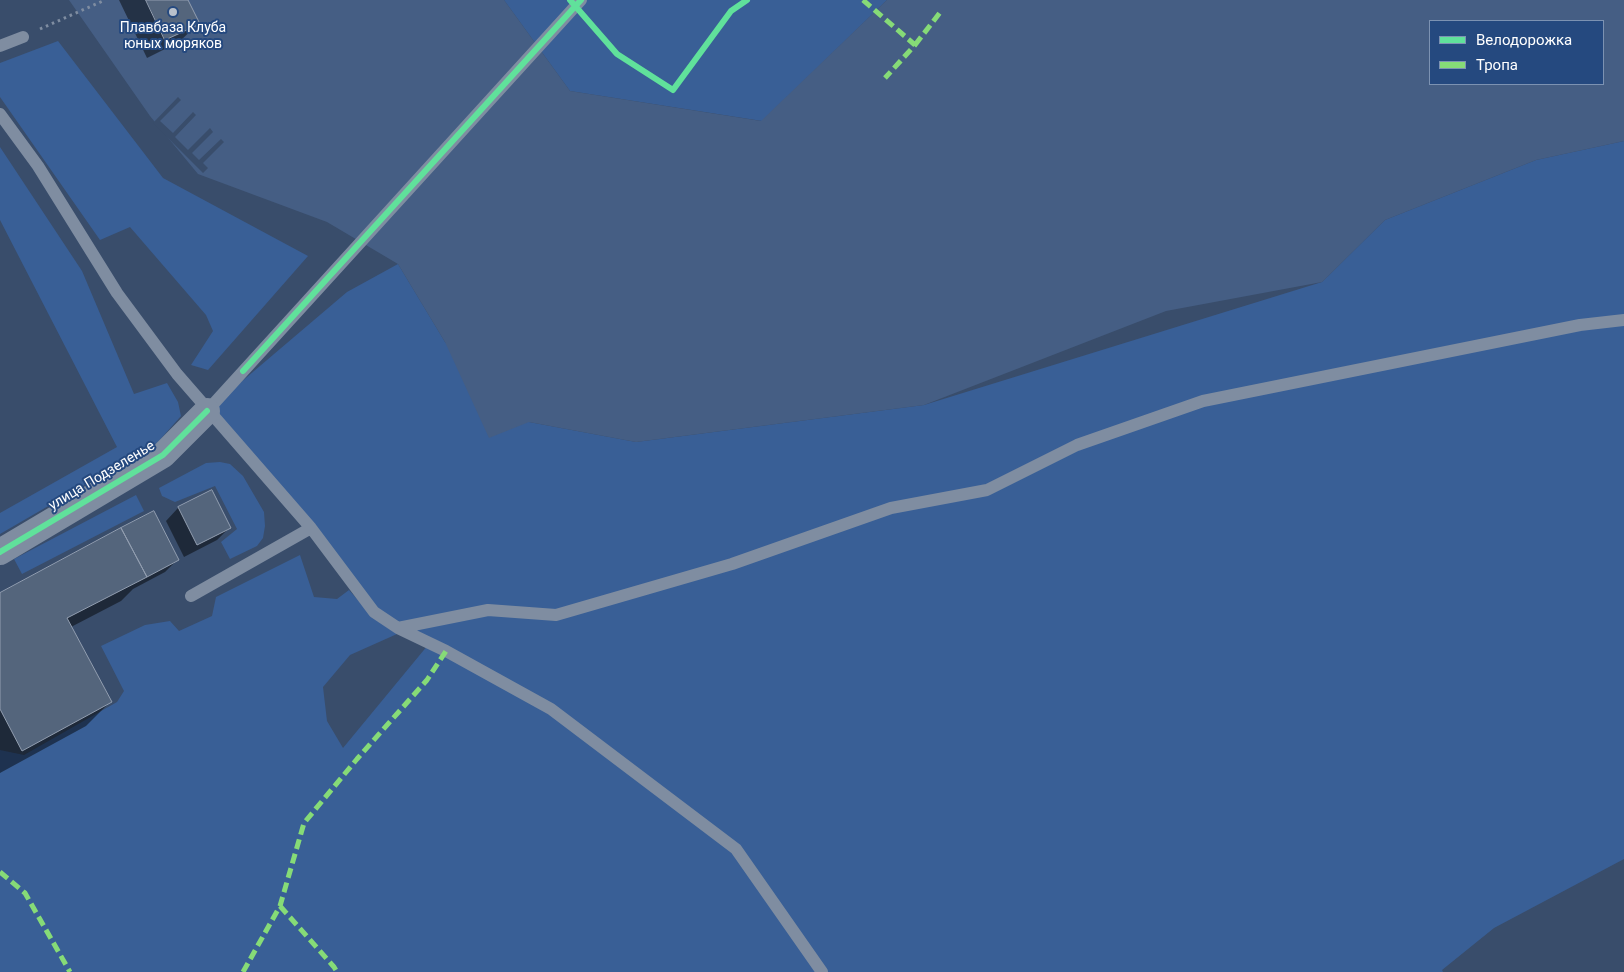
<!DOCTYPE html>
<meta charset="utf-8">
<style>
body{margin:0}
#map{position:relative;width:1624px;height:972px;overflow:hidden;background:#394d6b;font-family:Roboto,sans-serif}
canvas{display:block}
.legend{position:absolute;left:1429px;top:20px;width:175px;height:65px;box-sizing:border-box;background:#25497f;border:1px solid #7c92b2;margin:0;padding:6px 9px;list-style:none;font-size:15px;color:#fff}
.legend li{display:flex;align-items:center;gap:10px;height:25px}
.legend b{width:25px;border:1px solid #7c92b2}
</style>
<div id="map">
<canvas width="1624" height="972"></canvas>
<ul class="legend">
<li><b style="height:6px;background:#60e19b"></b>Велодорожка</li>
<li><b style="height:6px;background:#86db77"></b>Тропа</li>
</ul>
</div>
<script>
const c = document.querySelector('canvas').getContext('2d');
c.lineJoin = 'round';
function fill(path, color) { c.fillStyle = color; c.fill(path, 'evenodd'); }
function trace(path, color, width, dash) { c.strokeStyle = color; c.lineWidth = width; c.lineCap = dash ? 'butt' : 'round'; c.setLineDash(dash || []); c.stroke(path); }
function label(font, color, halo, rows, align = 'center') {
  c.font = font + ' Roboto,sans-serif'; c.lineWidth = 4; c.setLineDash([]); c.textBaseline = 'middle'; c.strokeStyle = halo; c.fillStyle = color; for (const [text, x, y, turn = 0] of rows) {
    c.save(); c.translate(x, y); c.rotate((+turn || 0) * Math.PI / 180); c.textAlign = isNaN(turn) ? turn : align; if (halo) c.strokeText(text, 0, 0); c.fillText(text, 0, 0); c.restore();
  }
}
const green = new Path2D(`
 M 504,0 L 887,0 L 762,121 L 570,91 Z
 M 58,41 L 163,178 L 308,256 L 208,370 L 191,365 L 213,331 L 206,315 L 130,227 L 100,240 L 0,97 L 0,63 Z
 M 1624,141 L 1624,859 L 1494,928 L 1442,970 L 1443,972 L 0,972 L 0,750 L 24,755 L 117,702 L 124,691 L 101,646 L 145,625 L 170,621 L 179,631 L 212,616 L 216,597 L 300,555 L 314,597 L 337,599 L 349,590 L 373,617 L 397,634 L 350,655 L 323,687 L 327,721 L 343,748 L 428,645 L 374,612 L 207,411 L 347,292 L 398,264 L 445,342 L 529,422 L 636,442 L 924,405 L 1322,282 L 1385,220 L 1536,160 Z
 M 0,147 L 82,271 L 134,394 L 167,383 L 178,402 L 181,416 L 157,443 L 0,534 L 0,513 L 117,447 L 0,220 Z
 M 220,462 L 230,464 L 243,476 L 264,512 L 265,526 L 263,538 L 257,546 L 230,559 L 221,542 L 237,529 L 215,486 L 175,502 L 162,496 L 159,488 L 206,463 Z
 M 136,495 L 144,511 L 22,574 L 14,559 Z`);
const water = new Path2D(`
 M 69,0 L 504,0 L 570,91 L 761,121 L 887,0 L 1624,0 L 1624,141 L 1536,160 L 1385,220 L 1322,282 L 1166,311 L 924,405 L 636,442 L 529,422 L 489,438 L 445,342 L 398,264 L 327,222 L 198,174 L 150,116 ZM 1430,21 L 1603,21 L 1603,84 L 1430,84 Z`);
const pier = new Path2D(`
 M 178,97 L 181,100 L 160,121 L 173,133 L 193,112 L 196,115 L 175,137 L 188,150 L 210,128 L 213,132 L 192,153 L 199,160 L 221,139 L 224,142 L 203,163 L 208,168 L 203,173 L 153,123 Z`);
const shadow = new Path2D(`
 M 119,0 L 187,0 L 198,24 L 179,42 L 147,58 Z
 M 211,492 L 229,528 L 217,540 L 184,557 L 166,521 L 178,508 Z
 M 177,560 L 165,572 L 133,589 L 121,601 L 71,627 L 111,701 L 86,726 L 0,773 L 0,594 Z`);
const building = new Path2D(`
 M 146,0 L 188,0 L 200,24 L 165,40 Z
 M 212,490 L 231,528 L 197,545 L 178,507 Z
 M 154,511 L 179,560 L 147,577 L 121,528 Z
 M 121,528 L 147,577 L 67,618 L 112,702 L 22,751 L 0,709 L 0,593 Z`);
const path = new Path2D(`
 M 40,29 L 105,0`);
const service = new Path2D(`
 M 0,46 L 23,37
 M 0,114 L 38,166 L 117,293 L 177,374 L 311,528 L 374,612 L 398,628 L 446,651 L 551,709 L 736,849 L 822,972
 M 207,411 L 581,0
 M 191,596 L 311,528
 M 398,628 L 488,610 L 556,615 L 732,564 L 891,508 L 987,490 L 1077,445 L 1203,401 L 1580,325 L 1624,320`);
const minor = new Path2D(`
 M 0,552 L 163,455 L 207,411`);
const quiet = new Path2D(`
 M 863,0 L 915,45 L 885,78
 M 915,45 L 942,10
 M 0,872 L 25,893 L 70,972
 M 280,906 L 334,967 L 337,972
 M 243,972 L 280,906 L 304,823 L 357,759 L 427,680 L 446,651`);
const cycleway = new Path2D(`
 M 570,0 L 617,54 L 673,90 L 731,11 L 747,0
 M 243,371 L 581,0
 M 0,552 L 163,455 L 207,411`);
const markers = [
 [173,12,5,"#bac1cb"]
];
const poiNames = [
 ["Плавбаза Клуба",173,28],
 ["юных моряков",173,44]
];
const streetNames = [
 ["улица Подзеленье",102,476,-31]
];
fill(green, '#395f96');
fill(water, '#455e84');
fill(pier, '#394d6b');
fill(shadow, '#0007');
fill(building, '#54657c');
trace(building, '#929eb0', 1);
trace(path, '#7f8da1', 3, [2.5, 4]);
trace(service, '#7f8da1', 12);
trace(minor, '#7f8da1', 26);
trace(quiet, '#86db77', 5, [10, 5]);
trace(cycleway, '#60e19b', 6);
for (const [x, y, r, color] of markers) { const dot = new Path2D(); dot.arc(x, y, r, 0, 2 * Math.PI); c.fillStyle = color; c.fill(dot); trace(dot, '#25497f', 2); }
label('14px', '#fff', '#25497f', poiNames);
label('14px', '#fff', '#25497f', streetNames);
</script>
